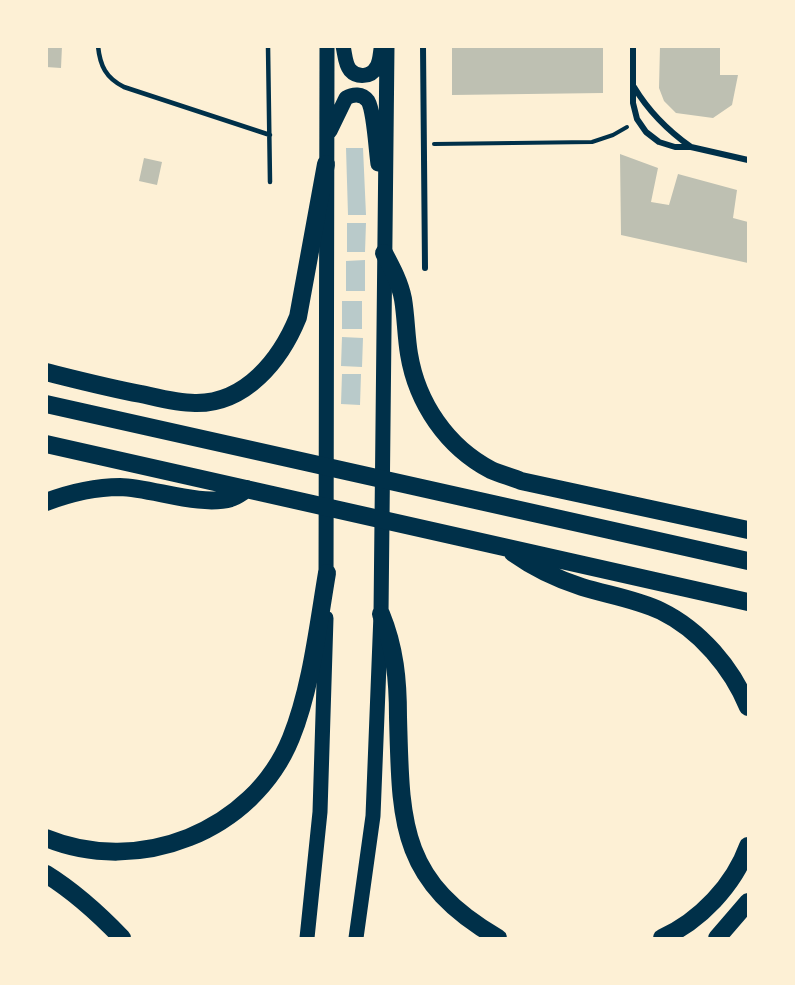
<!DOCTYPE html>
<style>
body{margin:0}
#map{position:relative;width:795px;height:985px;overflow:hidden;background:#fdf0d5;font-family:Lato,sans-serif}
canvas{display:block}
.frame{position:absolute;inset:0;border:48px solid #fdf0d5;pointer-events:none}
</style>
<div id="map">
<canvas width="795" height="985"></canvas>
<div class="frame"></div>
</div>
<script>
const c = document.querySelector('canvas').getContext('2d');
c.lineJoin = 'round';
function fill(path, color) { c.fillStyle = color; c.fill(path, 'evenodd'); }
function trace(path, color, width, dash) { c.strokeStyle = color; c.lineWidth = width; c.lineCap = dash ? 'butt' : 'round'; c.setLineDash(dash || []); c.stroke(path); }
const green = new Path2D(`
 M 346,148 L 363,148 L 366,215 L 348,215 Z
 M 347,223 L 366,223 L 365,252 L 347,252 Z
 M 365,260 L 365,291 L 346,291 L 346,261 Z
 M 342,301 L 362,301 L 362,329 L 342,329 Z
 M 342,337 L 363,338 L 362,367 L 341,366 Z
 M 342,374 L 361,374 L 360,405 L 341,404 Z`);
const building = new Path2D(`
 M 46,46 L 62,46 L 61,68 L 46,67 Z
 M 452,46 L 603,46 L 603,93 L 452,95 Z
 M 660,46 L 720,46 L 720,75 L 738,75 L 732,105 L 713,118 L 676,113 L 664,101 L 659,88 Z
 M 620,154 L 658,168 L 651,202 L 669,205 L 678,174 L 737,190 L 733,218 L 748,222 L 748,263 L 621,235 Z
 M 144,158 L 162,162 L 157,185 L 139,181 Z`);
const path = new Path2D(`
 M 434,144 L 592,142 L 613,135 L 627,127`);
const service = new Path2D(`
 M 98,46 C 100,66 106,78 124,87 L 270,135
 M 268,46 L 270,182`);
const minor = new Path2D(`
 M 423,46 L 425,268
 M 633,46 L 633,103 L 637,119 L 646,132 L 659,142 L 675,147 L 691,147 L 748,160
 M 634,87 C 649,112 667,130 691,147`);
const primary = new Path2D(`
 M 343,46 C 345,54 345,64 350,70 C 357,78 371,77 376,68 C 380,63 380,55 381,49
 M 330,131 L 346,98 C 353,94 362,93 368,101 C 374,111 376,151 378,164
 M 326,585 L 327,46
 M 307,938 L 320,812 L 326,618
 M 356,938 L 373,816 L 381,614 L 387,46`);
const motorway = new Path2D(`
 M 384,253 C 392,268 400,283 403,299 C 406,317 406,336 409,354 C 417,403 447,447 491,470 C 500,474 511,477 521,481 L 748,530
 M 46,372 C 78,380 109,388 141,394 C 159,398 177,403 195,403 C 246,404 281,359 298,317 L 326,164
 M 46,404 L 748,561
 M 46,444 L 748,602
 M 46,502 C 70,493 94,487 120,487 C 153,488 200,507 231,498 C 236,497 242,492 247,489
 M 513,553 C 534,568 557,579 582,587 C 608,595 636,599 661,611 C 700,630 732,668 748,707
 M 381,614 C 395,648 398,680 398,717 C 401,821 398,880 498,938
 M 46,838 C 138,876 253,832 291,738 C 311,689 318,626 327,573
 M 46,874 C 75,892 99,914 122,938
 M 662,938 C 700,921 734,885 748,846
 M 717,938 L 748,902`);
fill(green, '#b9caca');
fill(building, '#bec0b2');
trace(path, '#003049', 4);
trace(service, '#003049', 4.5);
trace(minor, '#003049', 6);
trace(primary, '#003049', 15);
trace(motorway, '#003049', 18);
</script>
